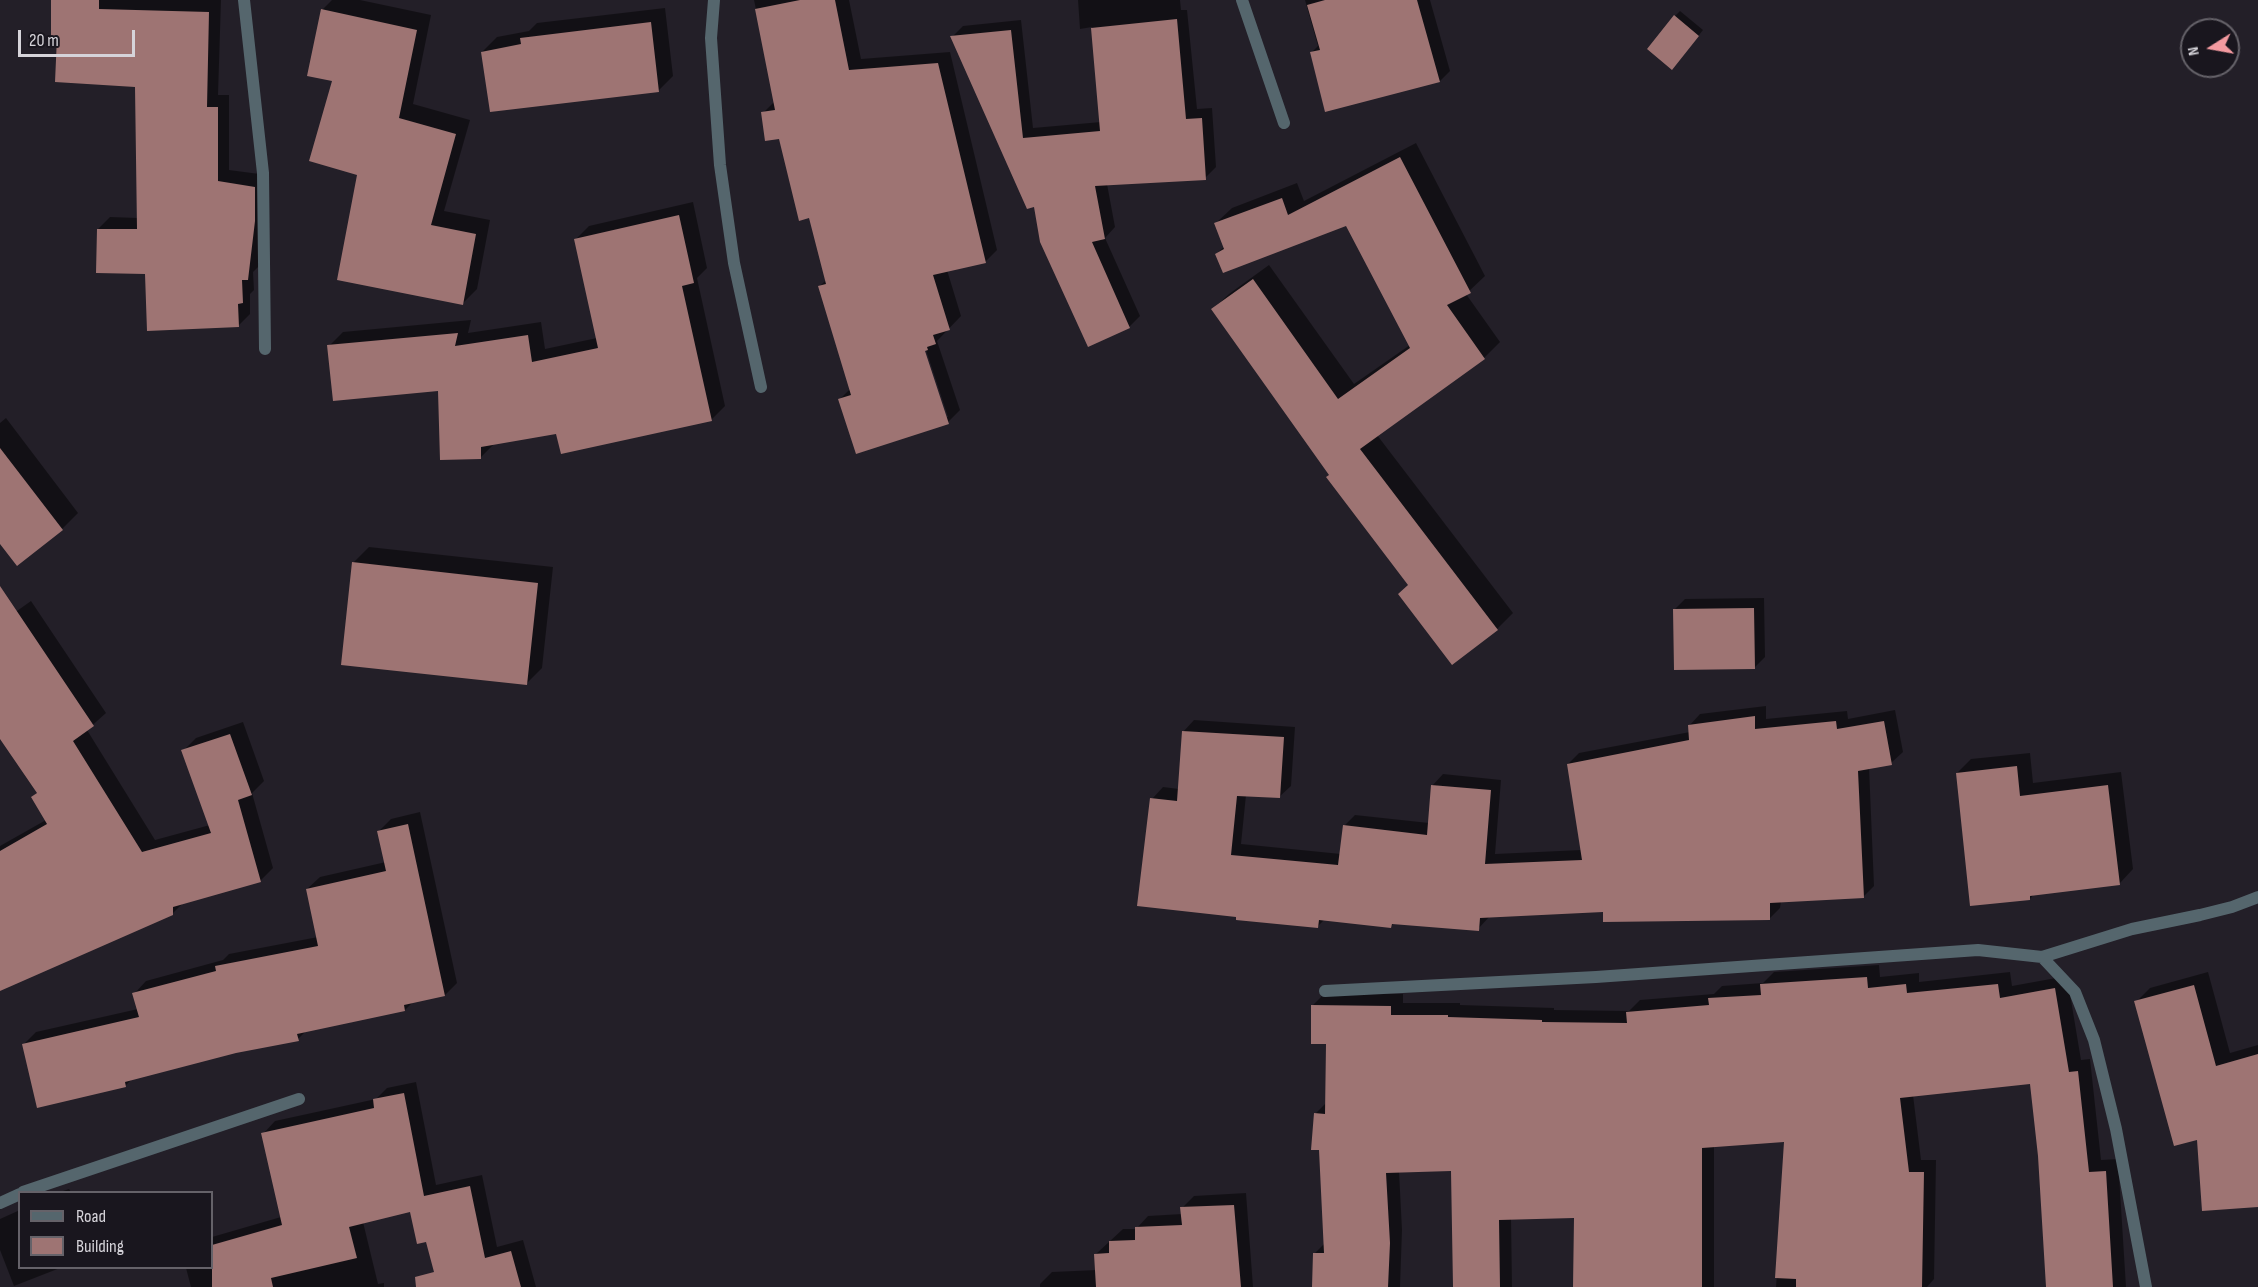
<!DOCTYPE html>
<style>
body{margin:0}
#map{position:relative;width:2258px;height:1287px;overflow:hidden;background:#231f28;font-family:"Sofia Sans Condensed",sans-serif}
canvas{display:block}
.legend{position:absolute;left:18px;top:1191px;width:195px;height:78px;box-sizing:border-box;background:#19161e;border:2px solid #656269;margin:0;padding:8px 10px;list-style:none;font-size:18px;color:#d6d4da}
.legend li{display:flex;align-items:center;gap:12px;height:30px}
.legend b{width:30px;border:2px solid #656269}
.north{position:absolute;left:2180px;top:18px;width:60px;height:60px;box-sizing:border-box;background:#19161e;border:2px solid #656269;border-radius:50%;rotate:259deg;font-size:16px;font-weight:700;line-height:24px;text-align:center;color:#d6d4da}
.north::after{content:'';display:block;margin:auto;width:21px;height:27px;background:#f49aa0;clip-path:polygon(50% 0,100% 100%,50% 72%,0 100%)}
.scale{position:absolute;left:18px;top:30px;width:117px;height:27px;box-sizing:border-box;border:3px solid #d6d4da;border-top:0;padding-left:8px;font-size:18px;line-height:21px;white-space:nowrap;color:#d6d4da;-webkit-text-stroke:4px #19161e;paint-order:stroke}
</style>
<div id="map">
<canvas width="2258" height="1287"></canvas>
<ul class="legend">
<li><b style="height:8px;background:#55666d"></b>Road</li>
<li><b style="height:16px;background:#9e7473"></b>Building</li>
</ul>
<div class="north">N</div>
<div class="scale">20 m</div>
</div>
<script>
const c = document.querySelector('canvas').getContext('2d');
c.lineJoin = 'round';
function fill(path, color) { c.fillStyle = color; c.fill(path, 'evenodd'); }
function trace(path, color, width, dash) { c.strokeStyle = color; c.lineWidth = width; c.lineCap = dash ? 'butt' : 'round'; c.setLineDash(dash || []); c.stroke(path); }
const shadow = new Path2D(`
 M 53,0 L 221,0 L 218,95 L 229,95 L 229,170 L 267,175 L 259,266 L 253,272 L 254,290 L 250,294 L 250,314 L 238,326 L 146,272 L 98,229 L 110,217 L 138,218 L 137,85 L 59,35 Z
 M 332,0 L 360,0 L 431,15 L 413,104 L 470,120 L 444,211 L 490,220 L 477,289 L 463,303 L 359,174 L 333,80 L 322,10 Z
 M 754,0 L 849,0 L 861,59 L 950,52 L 997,250 L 985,262 L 947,270 L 961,316 L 937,341 L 960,410 L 948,422 L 840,399 L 851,388 L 820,286 L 826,280 L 810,217 L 780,138 L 763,113 L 775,101 ZM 924,344 L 948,417 L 945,417 L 921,345 Z
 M 1078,0 L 1180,0 L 1181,10 L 1187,10 L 1197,109 L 1212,108 L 1216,167 L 1205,178 L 1107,184 L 1115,227 L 1105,238 L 1140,316 L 1129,327 L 1035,205 L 952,37 L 963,26 L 1021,20 L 1033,128 L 1101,122 L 1092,27 L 1080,29 Z
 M 1305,0 L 1430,0 L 1450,71 L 1440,81 L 1312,52 L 1318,46 Z
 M 665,8 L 673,76 L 658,91 L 482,52 L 497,37 L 529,31 L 537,23 Z
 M 1680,11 L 1703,30 L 1677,63 L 1675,16 Z
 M 1416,143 L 1485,276 L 1466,294 L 1500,342 L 1484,358 L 1377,435 L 1513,613 L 1497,629 L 1452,663 L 1410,584 L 1213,309 L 1229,294 L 1269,265 L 1354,384 L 1410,345 L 1347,224 L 1216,254 L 1225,246 L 1216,223 L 1232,208 L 1297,183 L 1304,201 Z
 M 693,202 L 707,268 L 697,278 L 725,406 L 711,420 L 558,433 L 495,443 L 480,458 L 440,390 L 329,346 L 343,332 L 471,320 L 468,333 L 541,322 L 545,349 L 597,338 L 575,240 L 589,226 Z
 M 6,418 L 78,513 L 62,529 L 17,564 L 0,542 L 0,423 Z
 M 369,547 L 553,567 L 542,668 L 526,684 L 353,563 Z
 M 1764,598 L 1765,657 L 1754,668 L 1674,610 L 1685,599 Z
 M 31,601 L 106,713 L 87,730 L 155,840 L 210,825 L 183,751 L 196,738 L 243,722 L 264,781 L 252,793 L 273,868 L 260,881 L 183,903 L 172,914 L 0,990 L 0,846 L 46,820 L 32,797 L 38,792 L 0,736 L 0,623 Z
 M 1766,706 L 1766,719 L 1847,711 L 1848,719 L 1895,710 L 1903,752 L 1891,763 L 1869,767 L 1874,886 L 1863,897 L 1781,901 L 1780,908 L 1769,919 L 1604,911 L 1490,916 L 1478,929 L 1395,922 L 1391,926 L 1325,919 L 1318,926 L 1152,799 L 1163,787 L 1179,789 L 1183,732 L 1194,720 L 1295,727 L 1291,786 L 1279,797 L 1246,795 L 1241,844 L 1341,854 L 1344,826 L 1355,815 L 1429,823 L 1432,786 L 1443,774 L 1501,780 L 1495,854 L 1581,850 L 1568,764 L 1579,753 L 1690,732 L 1689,726 L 1700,714 Z
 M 2030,753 L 2033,783 L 2121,772 L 2133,869 L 2120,883 L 2034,894 L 2030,899 L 1957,773 L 1971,759 Z
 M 420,812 L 457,983 L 445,995 L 413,1002 L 405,1010 L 306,1031 L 298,1039 L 235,1051 L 132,1079 L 125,1086 L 23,1045 L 36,1032 L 138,1009 L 134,994 L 146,981 L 223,960 L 229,954 L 318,937 L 307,889 L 320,877 L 386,862 L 379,831 L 391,819 Z
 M 1879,965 L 1880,977 L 1919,973 L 1919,982 L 2010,972 L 2012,986 L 2067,976 L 2081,1060 L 2090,1059 L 2101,1160 L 2118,1159 L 2126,1287 L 2047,1287 L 2039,1156 L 2031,1083 L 1913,1095 L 1921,1160 L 1936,1160 L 1934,1279 L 1927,1287 L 1776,1287 L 1786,1141 L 1714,1125 L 1714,1287 L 1574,1287 L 1575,1216 L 1511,1218 L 1512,1287 L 1454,1287 L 1453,1169 L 1399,1171 L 1402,1230 L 1400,1287 L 1313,1287 L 1314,1254 L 1325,1243 L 1320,1149 L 1315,1114 L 1327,1102 L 1327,1043 L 1312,1006 L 1325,993 L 1403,994 L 1403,1003 L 1460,1003 L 1460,1005 L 1554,1008 L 1554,1010 L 1629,1011 L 1640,1000 L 1714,994 L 1722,986 L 1763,983 L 1774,972 Z
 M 2208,972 L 2230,1053 L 2258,1045 L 2258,1205 L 2198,1138 L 2136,1002 L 2150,988 Z
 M 416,1082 L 436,1185 L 482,1175 L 497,1247 L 523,1240 L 536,1287 L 440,1287 L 427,1240 L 411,1210 L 363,1222 L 378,1284 L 384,1283 L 384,1287 L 191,1287 L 186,1268 L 212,1268 L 212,1237 L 281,1217 L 263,1134 L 275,1121 L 376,1099 L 387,1088 Z
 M 69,1189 L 71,1192 L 60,1192 Z
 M 1246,1193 L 1253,1287 L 1040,1287 L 1040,1284 L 1052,1272 L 1097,1270 L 1096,1254 L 1123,1229 L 1136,1229 L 1148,1216 L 1182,1214 L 1182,1208 L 1194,1196 Z
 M 20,1210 L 20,1268 L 60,1268 L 14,1286 L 0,1250 L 0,1219 Z`);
const building = new Path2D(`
 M 51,0 L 99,0 L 99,9 L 209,12 L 207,107 L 218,107 L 218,181 L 255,187 L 255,221 L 248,280 L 242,280 L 243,303 L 238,304 L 239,327 L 147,331 L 145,274 L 96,273 L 97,229 L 137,229 L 135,87 L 55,82 L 57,37 L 51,36 Z
 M 800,0 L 835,0 L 849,70 L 938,63 L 986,263 L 933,275 L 950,330 L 933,335 L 936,344 L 927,347 L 928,350 L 925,351 L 949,424 L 856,454 L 838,399 L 851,395 L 818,286 L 826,284 L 809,218 L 799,221 L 779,139 L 765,141 L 761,112 L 775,110 L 755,9 Z
 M 1325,0 L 1417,0 L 1440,82 L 1325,112 L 1310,52 L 1320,50 L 1307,5 Z
 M 321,9 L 417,30 L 399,118 L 456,134 L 431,225 L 476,234 L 463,305 L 337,280 L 357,175 L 309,161 L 332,81 L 307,76 Z
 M 1674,15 L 1699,36 L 1672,70 L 1647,49 Z
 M 1177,19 L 1186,119 L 1202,118 L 1206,180 L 1095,186 L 1105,239 L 1092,242 L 1130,328 L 1088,347 L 1040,242 L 1034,207 L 1027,209 L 950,36 L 1011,30 L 1023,138 L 1100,131 L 1091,28 Z
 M 651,22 L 659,92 L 490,112 L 481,52 L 521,44 L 520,38 Z
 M 1400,157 L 1471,293 L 1447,305 L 1485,359 L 1360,449 L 1498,630 L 1452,665 L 1398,594 L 1408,585 L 1326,477 L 1329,475 L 1211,309 L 1253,279 L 1338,399 L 1410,348 L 1346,226 L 1223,273 L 1215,254 L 1224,249 L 1214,223 L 1282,198 L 1288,215 Z
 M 679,215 L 694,283 L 682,286 L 712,421 L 561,454 L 556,434 L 481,447 L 481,459 L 440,460 L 438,391 L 333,401 L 327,345 L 458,333 L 455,346 L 528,335 L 532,362 L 598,348 L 574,239 Z
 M 0,448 L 63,530 L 17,566 L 0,544 Z
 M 352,562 L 538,583 L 527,685 L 341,665 Z
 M 0,586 L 94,726 L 73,741 L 142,852 L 211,833 L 181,750 L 230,734 L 252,795 L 238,800 L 261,882 L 173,907 L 173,915 L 0,991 L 0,851 L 47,824 L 31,797 L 37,793 L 0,739 Z
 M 1754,608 L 1755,669 L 1674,670 L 1673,609 Z
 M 1755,716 L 1755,729 L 1836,721 L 1837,729 L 1884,721 L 1892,765 L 1858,771 L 1864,898 L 1770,903 L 1770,920 L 1603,922 L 1603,912 L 1480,918 L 1479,931 L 1392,924 L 1391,928 L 1319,920 L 1318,928 L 1236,920 L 1236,917 L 1137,906 L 1150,798 L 1177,801 L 1182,731 L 1284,737 L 1280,798 L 1237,796 L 1231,855 L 1338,865 L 1343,825 L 1427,835 L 1431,785 L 1491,790 L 1485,864 L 1582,860 L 1567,764 L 1689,740 L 1688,725 Z
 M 2017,766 L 2020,796 L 2108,785 L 2120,885 L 2030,896 L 2030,900 L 1970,906 L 1956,773 Z
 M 408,824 L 445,996 L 404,1005 L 405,1011 L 297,1034 L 299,1041 L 236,1053 L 125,1082 L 126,1087 L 37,1108 L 22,1044 L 139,1017 L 132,993 L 216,971 L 215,966 L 318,946 L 306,889 L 386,871 L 377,831 Z
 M 1867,977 L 1868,988 L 1906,984 L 1907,993 L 1998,984 L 2000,998 L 2055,988 L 2069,1072 L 2078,1071 L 2089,1172 L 2106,1171 L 2113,1287 L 2046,1287 L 2038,1156 L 2030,1084 L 1900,1098 L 1909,1172 L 1924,1172 L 1922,1287 L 1796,1287 L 1796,1279 L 1775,1278 L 1784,1142 L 1702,1148 L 1702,1287 L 1573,1287 L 1574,1218 L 1499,1220 L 1500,1287 L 1453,1287 L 1451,1171 L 1386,1173 L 1390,1243 L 1388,1287 L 1312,1287 L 1313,1253 L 1324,1253 L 1319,1150 L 1311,1150 L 1314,1113 L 1325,1114 L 1326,1044 L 1311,1044 L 1311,1005 L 1391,1006 L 1391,1015 L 1448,1015 L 1448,1017 L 1542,1020 L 1542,1022 L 1627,1023 L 1626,1012 L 1709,1005 L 1708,998 L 1761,995 L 1760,984 Z
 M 2194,985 L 2216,1066 L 2258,1054 L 2258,1207 L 2202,1211 L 2197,1140 L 2174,1146 L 2134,1001 Z
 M 404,1093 L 424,1196 L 470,1186 L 485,1258 L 511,1251 L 521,1287 L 416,1287 L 415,1277 L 434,1272 L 426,1242 L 417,1244 L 410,1212 L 349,1227 L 357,1258 L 271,1278 L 273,1287 L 212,1287 L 212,1245 L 282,1225 L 261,1133 L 374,1108 L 373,1099 Z
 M 1234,1205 L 1241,1287 L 1096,1287 L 1094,1254 L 1109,1253 L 1109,1241 L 1135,1240 L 1135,1227 L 1182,1225 L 1180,1207 Z`);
const minor = new Path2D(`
 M 244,0 L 263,173 L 265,349
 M 714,0 L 711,38 L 720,165 L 734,263 L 761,387
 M 1242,0 L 1284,123
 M 2042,957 L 2075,992 L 2094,1040 L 2116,1129 L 2146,1287
 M 1325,991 L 1596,977 L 1978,950 L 2042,957 L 2132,929 L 2200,915 L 2232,907 L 2258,897
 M 23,1192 L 299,1099
 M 0,1203 L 20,1194`);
fill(shadow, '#0007');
fill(building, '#9e7473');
trace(minor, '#55666d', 12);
</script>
